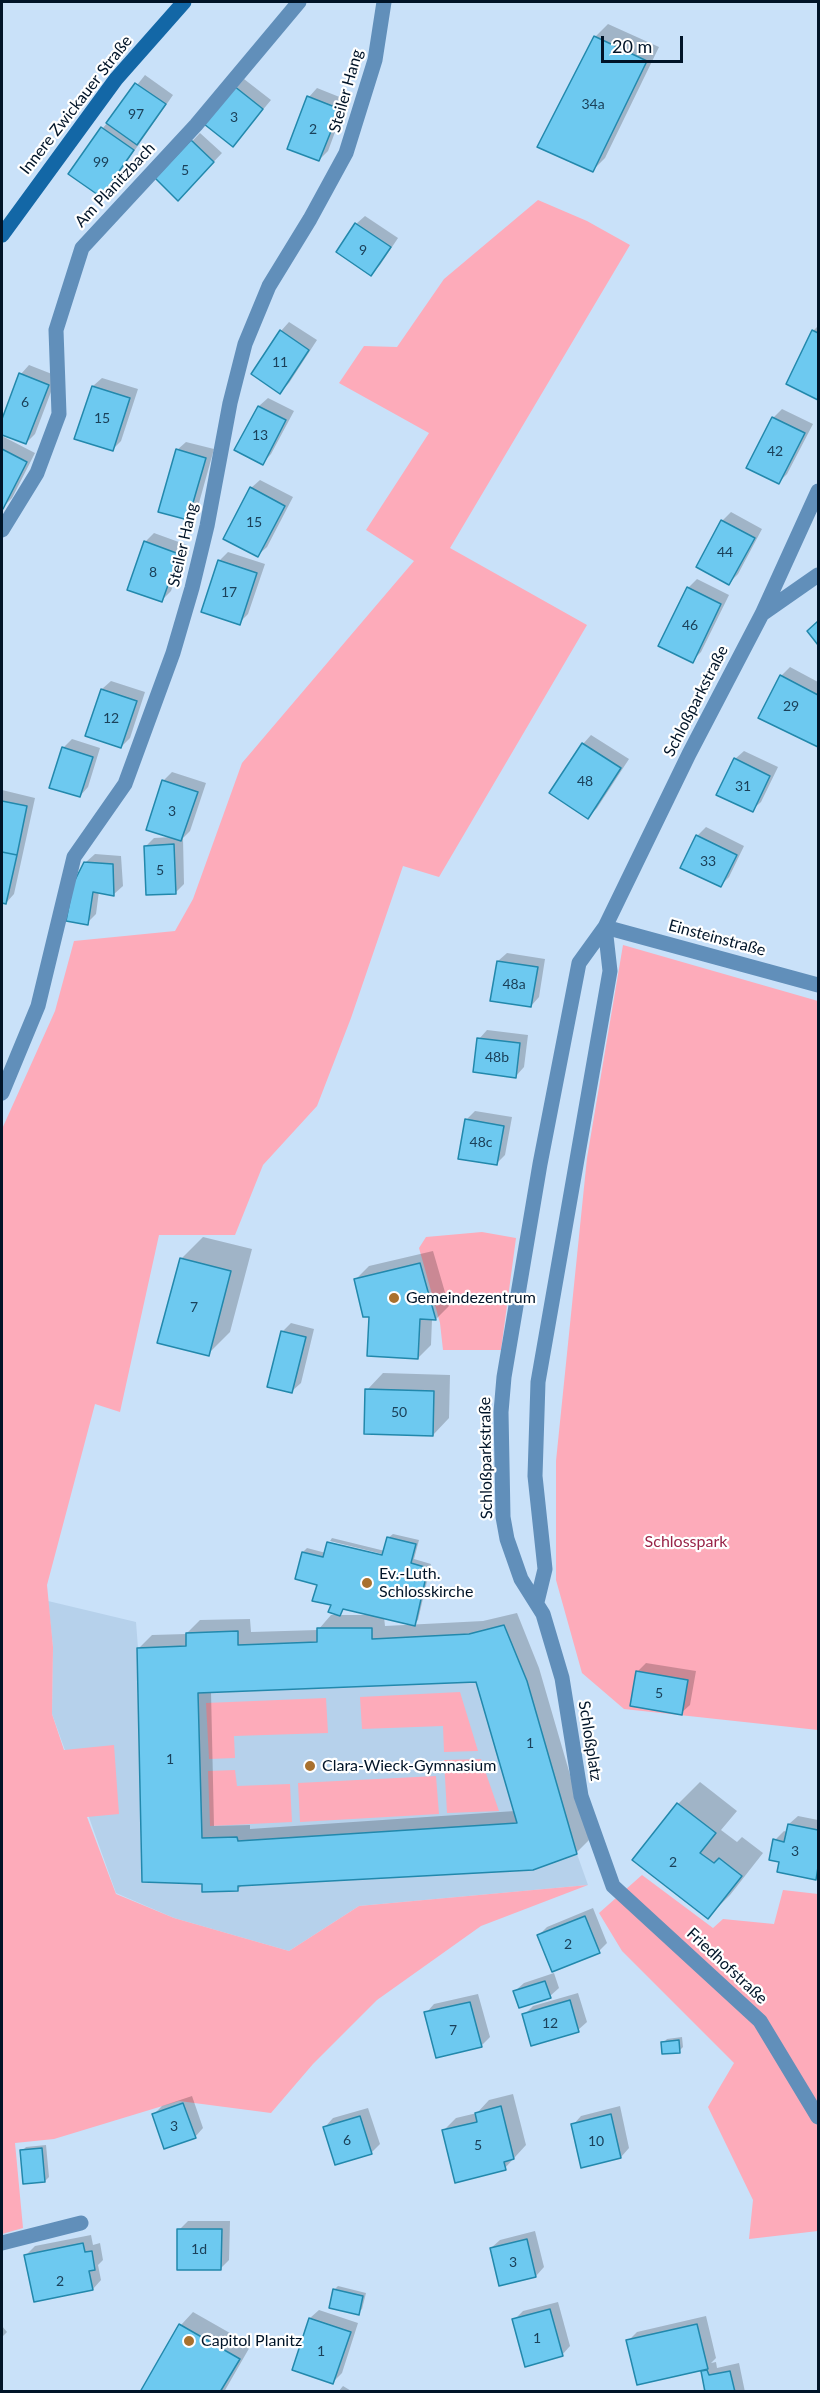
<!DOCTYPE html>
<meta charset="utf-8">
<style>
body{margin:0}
#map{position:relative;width:820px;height:2393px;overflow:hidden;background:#c9e1f9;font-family:Lato,sans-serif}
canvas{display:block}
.frame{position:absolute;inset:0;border:3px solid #001428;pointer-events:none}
.scale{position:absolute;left:601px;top:36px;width:82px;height:27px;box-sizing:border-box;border:3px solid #001428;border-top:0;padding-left:8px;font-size:18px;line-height:21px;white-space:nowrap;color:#001428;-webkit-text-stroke:4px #fff;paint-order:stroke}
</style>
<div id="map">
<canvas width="820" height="2393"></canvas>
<div class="frame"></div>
<div class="scale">20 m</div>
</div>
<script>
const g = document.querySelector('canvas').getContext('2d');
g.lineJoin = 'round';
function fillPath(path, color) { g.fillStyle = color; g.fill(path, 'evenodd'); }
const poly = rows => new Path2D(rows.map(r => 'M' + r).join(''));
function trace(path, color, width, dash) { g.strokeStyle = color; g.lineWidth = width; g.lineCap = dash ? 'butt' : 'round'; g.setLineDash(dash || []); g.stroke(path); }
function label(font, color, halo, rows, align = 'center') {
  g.font = font + ' Lato,sans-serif'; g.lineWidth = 4.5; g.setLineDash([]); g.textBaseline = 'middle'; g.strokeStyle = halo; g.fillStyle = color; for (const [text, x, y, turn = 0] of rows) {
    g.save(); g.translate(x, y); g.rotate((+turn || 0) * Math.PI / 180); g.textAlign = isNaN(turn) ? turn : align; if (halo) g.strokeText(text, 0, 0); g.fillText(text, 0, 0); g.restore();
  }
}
const built = poly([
 [48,1601,136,1622,138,1648,185,1646,186,1633,238,1631,239,1645,317,1642,317,1628,372,1628,373,1639,469,1634,504,1625,527,1681,577,1854,588,1885,359,1906,289,1951,174,1918,116,1893,52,1714,53,1647]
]);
const green = poly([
 [538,200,587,221,630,245,450,548,587,625,439,877,403,866,351,1018,317,1106,263,1165,235,1235,159,1235,120,1412,95,1404,47,1585,53,1647,52,1714,64,1750,114,1745,119,1814,87,1817,116,1894,174,1918,289,1951,359,1906,588,1885,481,1926,377,2000,313,2064,271,2113,179,2101,54,2139,15,2143,23,2228,2,2234,2,1129,55,1011,74,941,175,931,193,899,242,763,414,561,366,530,429,433,339,383,364,346,397,347,444,279],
 [623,945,818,1001,818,1730,624,1709,582,1673,556,1580,556,1461,587,1158],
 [482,1232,516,1238,501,1350,443,1350,440,1323,419,1248,426,1237],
 [460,1692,478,1751,444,1752,443,1726,362,1729,360,1697],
 [326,1698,328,1733,234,1736,235,1758,209,1759,206,1703],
 [481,1759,499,1811,447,1813,444,1760],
 [235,1770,237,1786,290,1784,292,1822,210,1826,208,1771],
 [436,1776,439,1814,300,1822,298,1783],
 [642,1875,713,1928,723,1919,774,1924,783,1890,818,1894,818,2231,749,2239,753,2200,708,2107,734,2063,622,1951,599,1913]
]);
const shadow = poly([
 [608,24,659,47,605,158,592,171,595,37],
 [145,75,173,95,110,186,101,195,70,173,103,128],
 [244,79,271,100,241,136,206,124],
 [317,88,347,100,328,151,319,160,309,97],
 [200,133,222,153,187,190,157,178],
 [365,216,398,238,380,265,371,274,356,224],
 [289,322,317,340,289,383,280,392,281,331],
 [818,326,818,399,788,384,813,331],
 [29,365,57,376,35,434,26,443,2,433,2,424,21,374],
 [102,378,138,389,121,441,112,450,93,386],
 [268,398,294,411,271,454,263,463,236,449,259,406],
 [782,409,813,424,787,474,779,482,773,418],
 [2,436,35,453,12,498,3,507],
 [186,442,214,449,197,510,188,519,177,450],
 [260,480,293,497,267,547,258,555,251,488],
 [731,512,762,529,738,574,729,583,722,521],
 [154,533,187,545,171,591,162,600,145,542],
 [228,552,265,564,248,614,239,623,219,561],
 [697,579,729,595,701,652,692,661,688,588],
 [790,667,818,682,818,746,760,717,781,676],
 [111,681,145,692,130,738,121,747,102,689],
 [591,735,629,759,597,808,588,817,583,744],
 [72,739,100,748,88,787,80,796,63,748],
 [744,751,778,767,761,802,752,810,735,759],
 [172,772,206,783,190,831,183,838,184,884,175,893,146,846,154,838,172,837,163,781],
 [2,790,35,798,14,894,6,903,2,902],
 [706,827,744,846,729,877,720,886,697,836],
 [95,854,121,856,123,886,114,894,99,891,96,914,87,923,86,862],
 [507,953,545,959,539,997,531,1006,498,961],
 [487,1030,528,1035,524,1067,516,1076,479,1039],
 [475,1111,512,1117,505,1155,496,1164,467,1119],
 [203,1237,252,1249,230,1332,208,1354,181,1259],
 [433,1251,449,1306,436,1319,432,1319,431,1345,418,1358,371,1315,356,1279,369,1266],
 [291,1323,314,1329,301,1383,292,1391,282,1332],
 [383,1373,450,1375,449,1418,433,1435,367,1390],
 [393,1534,419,1540,414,1559,431,1564,418,1620,414,1624,384,1617,385,1626,483,1621,517,1613,539,1668,589,1840,576,1853,243,1884,238,1889,203,1882,139,1648,152,1635,186,1634,200,1620,250,1619,251,1632,318,1630,331,1615,372,1615,345,1608,340,1614,318,1583,303,1552,307,1548,326,1553,329,1542,329,1544,389,1559,390,1556,330,1541,332,1538,385,1551,388,1538],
 [477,1681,515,1811,250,1829,250,1825,214,1826,211,1691],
 [646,1663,696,1671,690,1705,681,1713,637,1672],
 [700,1782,737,1811,721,1830,737,1842,742,1837,763,1853,730,1895,708,1917,634,1859,678,1804],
 [798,1816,818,1820,818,1875,815,1878,781,1861,775,1840,784,1831,787,1832,789,1824],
 [593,1908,607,1943,599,1951,539,1935,547,1927],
 [554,1973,559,1988,550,1996,515,1991,524,1983],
 [578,1993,587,2022,578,2030,524,2015,533,2006],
 [478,1994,490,2037,481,2046,426,2013,434,2004],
 [682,2037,683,2047,679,2051,663,2043,667,2039],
 [513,2094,526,2145,505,2168,443,2131,456,2118,477,2113,489,2100],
 [192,2096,203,2128,195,2137,153,2115,162,2106],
 [620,2106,629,2148,621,2157,573,2125,581,2116],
 [368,2108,380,2144,371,2153,325,2127,333,2118],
 [46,2145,49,2177,45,2181,22,2151,26,2147],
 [188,2221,230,2221,229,2260,220,2269,179,2230],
 [535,2231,544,2267,536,2276,491,2248,500,2240],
 [91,2235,93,2245,100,2243,103,2260,98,2265,101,2280,93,2289,26,2255,35,2246],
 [338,2286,366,2293,362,2309,358,2313,334,2290],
 [558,2302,570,2346,562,2355,514,2320,523,2311],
 [319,2310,358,2323,342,2373,333,2382,310,2318],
 [193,2312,251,2345,224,2392,142,2392,181,2325],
 [706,2316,716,2358,711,2363,716,2362,717,2368,739,2363,745,2392,707,2392,703,2372,707,2367,628,2341,637,2332],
 [2,2326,7,2332,2,2337],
 [343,2386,353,2392,338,2392]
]);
const building = poly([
 [594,36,647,61,593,172,537,147,594,36],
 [135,83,166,104,137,145,106,123,135,83],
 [234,86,263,109,233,147,204,124,234,86],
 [307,96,340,109,319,161,287,149,307,96],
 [101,127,134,150,101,197,68,174,101,127],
 [191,140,214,162,178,201,155,178,191,140],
 [355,223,391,247,371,276,336,252,355,223],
 [280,330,309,350,280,394,251,374,280,330],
 [812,330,818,333,818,400,786,384,812,330],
 [19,373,49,385,26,444,2,435,2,419,19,373],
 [92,386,130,398,113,451,74,439,92,386],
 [258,406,286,420,263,465,234,450,258,406],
 [772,417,805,433,779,484,746,468,772,417],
 [2,449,27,462,3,509,2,508,2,449],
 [176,449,206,458,188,520,158,512,176,449],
 [250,487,285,506,258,557,223,539,250,487],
 [721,520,755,538,729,585,696,567,721,520],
 [144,541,179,554,162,602,127,590,144,541],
 [218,560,257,573,240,625,201,612,218,560],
 [687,587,721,604,693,663,658,646,687,587],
 [818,621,818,645,807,631,818,621],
 [780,675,818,695,818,747,758,718,780,675],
 [101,689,137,701,121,748,85,736,101,689],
 [582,743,621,768,588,819,549,793,582,743],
 [62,747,93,757,80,797,49,788,62,747],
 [734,758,770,776,753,812,716,795,734,758],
 [162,780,198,792,181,841,146,830,162,780],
 [2,801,27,806,17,855,2,852,2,801],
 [696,835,737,855,721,887,680,868,696,835],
 [174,844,176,894,146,895,144,846,174,844],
 [2,852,17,855,6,904,2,903,2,852],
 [84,862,113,864,114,896,93,892,88,925,66,921,73,884,84,862],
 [497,961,538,967,531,1007,490,1001,497,961],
 [477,1038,520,1043,516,1078,473,1072,477,1038],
 [465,1119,504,1126,497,1165,458,1159,465,1119],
 [180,1258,231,1271,209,1356,157,1343,180,1258],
 [420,1263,436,1320,420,1319,418,1359,367,1356,369,1317,363,1317,354,1279,420,1263],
 [281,1331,306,1337,292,1393,267,1387,281,1331],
 [365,1389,434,1391,433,1436,364,1434,365,1389],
 [387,1537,416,1544,411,1563,428,1568,415,1626,343,1609,340,1616,328,1612,331,1605,312,1601,317,1585,295,1579,302,1552,323,1557,327,1542,382,1555,387,1537],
 [504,1625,527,1681,577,1854,533,1870,238,1886,238,1891,202,1892,202,1884,142,1882,137,1648,186,1646,186,1633,238,1631,238,1645,317,1642,317,1628,372,1628,372,1639,469,1634,504,1625],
 [476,1682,517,1823,238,1841,237,1837,202,1838,198,1693,476,1682],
 [636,1671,688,1680,682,1715,630,1706,636,1671],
 [677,1803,716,1833,700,1853,714,1863,719,1858,742,1876,708,1919,632,1860,677,1803],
 [788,1824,818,1830,818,1867,816,1880,777,1872,779,1862,769,1860,773,1839,784,1842,788,1824],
 [585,1916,600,1953,552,1972,537,1935,585,1916],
 [545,1981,551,1998,519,2008,513,1991,545,1981],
 [570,2000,579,2032,531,2046,522,2014,570,2000],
 [470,2002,482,2047,436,2058,424,2012,470,2002],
 [679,2040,680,2053,662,2054,661,2042,679,2040],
 [183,2103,196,2138,164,2149,152,2114,183,2103],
 [501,2106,514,2159,504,2162,506,2170,455,2183,442,2130,477,2122,475,2113,501,2106],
 [611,2114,621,2158,581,2168,571,2124,611,2114],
 [360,2116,372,2154,335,2165,323,2127,360,2116],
 [42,2148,45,2182,23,2184,20,2150,42,2148],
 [177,2229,222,2229,221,2270,177,2270,177,2229],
 [527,2239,536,2277,499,2286,490,2248,527,2239],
 [83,2243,85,2252,92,2251,95,2270,89,2271,93,2290,34,2302,24,2255,83,2243],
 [333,2289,363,2296,359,2315,329,2308,333,2289],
 [550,2309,563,2356,525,2367,512,2319,550,2309],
 [309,2318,351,2332,333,2384,292,2370,309,2318],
 [179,2324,240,2359,220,2392,140,2392,179,2324],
 [697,2324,708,2369,637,2385,626,2340,697,2324],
 [707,2370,709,2375,730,2371,735,2392,705,2392,701,2371,707,2370]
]);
const minor = poly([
 [818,491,762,614,689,754,605,927,579,963,540,1164,504,1377,501,1412,503,1517,507,1539,521,1579,543,1614,562,1678,581,1796,613,1886,760,2021,818,2117],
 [2,530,37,473,59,414,56,330,82,248,196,125,299,2],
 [762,614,818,575],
 [605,927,818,985],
 [2,1093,38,1006,74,857,125,784,173,653,192,588,207,526,230,403,245,344,269,286,310,219,346,153,375,60,384,2],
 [537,1602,545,1569,535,1476,538,1382,610,971,605,927],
 [2,2243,81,2223]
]);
const secondary = poly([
 [2,235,116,79,184,2]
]);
const markers = [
 [394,1298,6,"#a9712e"],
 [367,1583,6,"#a9712e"],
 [310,1766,6,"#a9712e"],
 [189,2341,6,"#a9712e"]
];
const numberNames = [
 ["34a",593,104],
 ["97",136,114],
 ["3",234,117],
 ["2",313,129],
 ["99",101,162],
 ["5",185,170],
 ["9",363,250],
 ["11",280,362],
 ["6",25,402],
 ["15",102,418],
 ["13",260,435],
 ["42",775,451],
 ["15",254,522],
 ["44",725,552],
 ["8",153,572],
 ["17",229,592],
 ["46",690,625],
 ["29",791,706],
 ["12",111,718],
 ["48",585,781],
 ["31",743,786],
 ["3",172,811],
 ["33",708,861],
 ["5",160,870],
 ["48a",514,984],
 ["48b",497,1057],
 ["48c",481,1142],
 ["7",194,1307],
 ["50",399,1412],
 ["5",659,1693],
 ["1",530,1743],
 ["1",170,1759],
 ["3",795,1851],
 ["2",673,1862],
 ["2",568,1944],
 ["12",550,2023],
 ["7",453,2030],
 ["3",174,2126],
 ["6",347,2140],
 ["10",596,2141],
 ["5",478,2145],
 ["1d",199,2249],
 ["3",513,2262],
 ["2",60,2281],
 ["1",537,2338],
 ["1",321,2351]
];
const streetNames = [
 ["Steiler Hang",346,91,-74],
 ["Innere Zwickauer Straße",76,105,-52],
 ["Am Planitzbach",115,185,-47],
 ["Steiler Hang",183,545,-77],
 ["Schloßparkstraße",696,701,-63],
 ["Einsteinstraße",717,938,15],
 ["Schloßparkstraße",486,1458,-91],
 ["Schloßplatz",590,1741,81],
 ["Friedhofstraße",727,1966,43]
];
const poiNames = [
 ["Gemeindezentrum",406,1298],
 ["Ev.-Luth.",379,1574],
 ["Schlosskirche",379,1592],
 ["Clara-Wieck-Gymnasium",322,1766],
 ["Capitol Planitz",201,2341]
];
const parkNames = [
 ["Schlosspark",686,1542]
];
fillPath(built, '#b6d1eb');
fillPath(green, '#fdabba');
fillPath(shadow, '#0003');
fillPath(building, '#6dc9f0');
trace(building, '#2288ac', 1.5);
trace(minor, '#618fba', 15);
trace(secondary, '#1367a6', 15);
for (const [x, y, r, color] of markers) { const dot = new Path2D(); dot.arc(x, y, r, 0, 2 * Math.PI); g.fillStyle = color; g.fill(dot); trace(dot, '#fff', 2); }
label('14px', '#1b415a', null, numberNames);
label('16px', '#001428', '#fff', streetNames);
label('16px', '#001428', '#fff', poiNames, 'left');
label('16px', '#992448', '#fff', parkNames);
</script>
